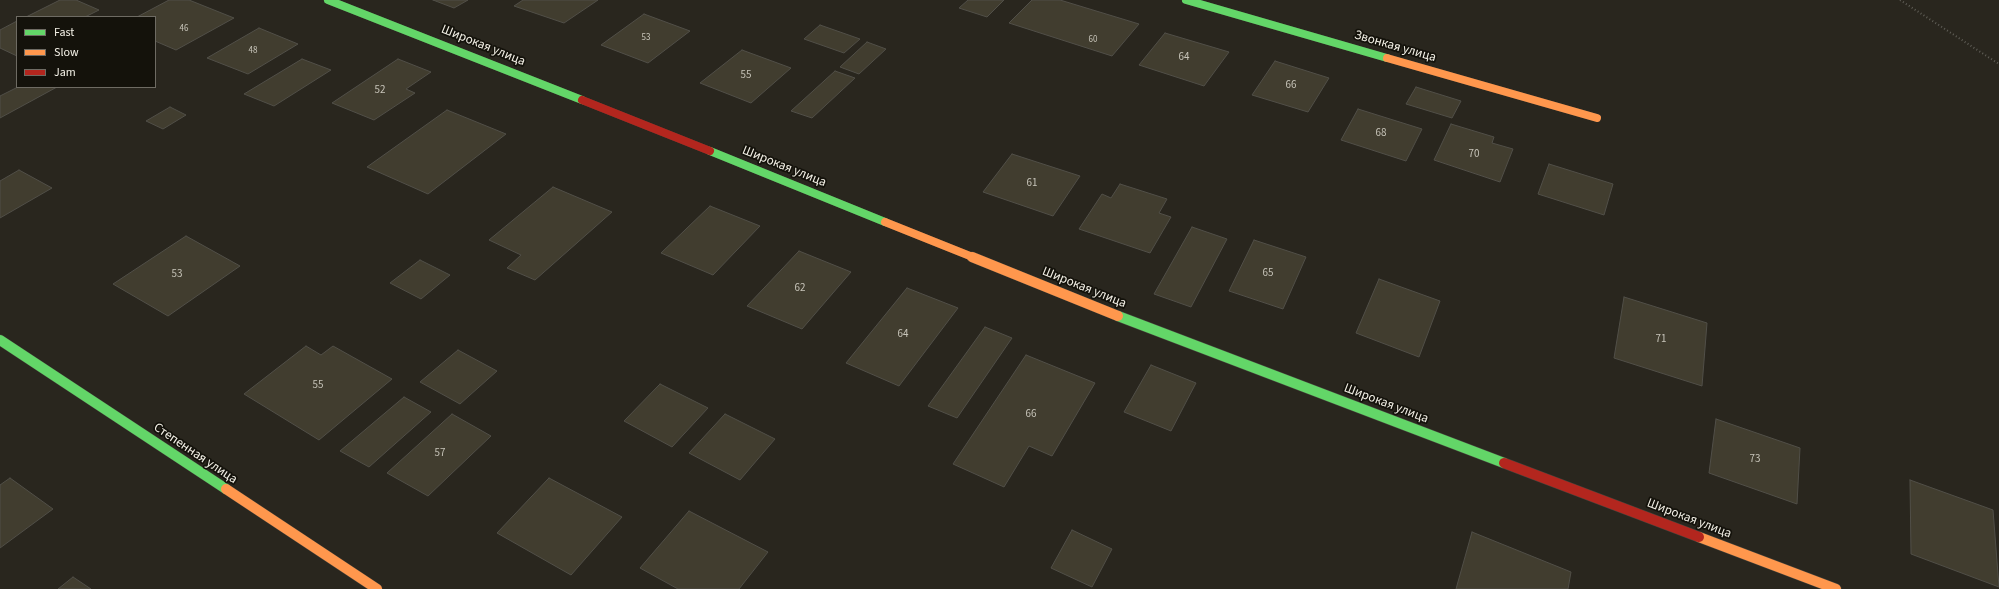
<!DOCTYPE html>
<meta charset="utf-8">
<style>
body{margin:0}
#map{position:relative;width:1999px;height:589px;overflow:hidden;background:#29261e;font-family:"Source Sans 3",sans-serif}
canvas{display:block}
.legend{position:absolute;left:16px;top:16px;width:140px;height:72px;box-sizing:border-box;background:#14120b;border:1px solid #6e6b63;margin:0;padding:5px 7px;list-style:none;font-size:12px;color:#f4f1e7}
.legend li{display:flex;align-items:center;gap:8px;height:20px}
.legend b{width:20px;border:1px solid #6e6b63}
</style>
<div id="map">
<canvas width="1999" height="589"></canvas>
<ul class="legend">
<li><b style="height:5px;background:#63d668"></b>Fast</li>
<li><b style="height:5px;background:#ff974d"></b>Slow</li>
<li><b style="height:5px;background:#b3261e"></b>Jam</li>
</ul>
</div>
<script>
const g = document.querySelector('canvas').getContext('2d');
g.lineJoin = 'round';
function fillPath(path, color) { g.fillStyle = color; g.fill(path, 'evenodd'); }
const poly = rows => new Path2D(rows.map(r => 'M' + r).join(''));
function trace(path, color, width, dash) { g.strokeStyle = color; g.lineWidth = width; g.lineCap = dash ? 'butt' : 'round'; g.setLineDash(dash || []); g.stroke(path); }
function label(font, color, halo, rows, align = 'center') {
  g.font = font + ' "Source Sans 3",sans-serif'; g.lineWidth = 3.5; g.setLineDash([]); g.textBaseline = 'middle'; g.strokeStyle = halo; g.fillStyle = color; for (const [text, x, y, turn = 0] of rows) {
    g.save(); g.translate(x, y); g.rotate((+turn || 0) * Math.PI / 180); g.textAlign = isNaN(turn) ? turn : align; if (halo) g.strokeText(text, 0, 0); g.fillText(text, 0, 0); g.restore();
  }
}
const building = poly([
 [60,0,76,0,99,10,85,17,26,17,60,0],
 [169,0,189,0,234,18,176,50,155,41,155,17,137,17,169,0],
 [433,0,468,0,454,8,433,0],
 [523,0,598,0,564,23,514,6,523,0],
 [968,0,1004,0,987,17,959,8,968,0],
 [1032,0,1060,0,1139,24,1112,56,1009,23,1032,0],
 [644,14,690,31,648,63,601,45,644,14],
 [17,21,17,56,0,48,0,30,17,21],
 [820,25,860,39,844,53,804,39,820,25],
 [259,28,298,44,248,74,207,58,259,28],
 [1165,33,1229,52,1204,86,1139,65,1165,33],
 [867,42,886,49,859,74,840,67,867,42],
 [742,50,791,68,751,103,700,83,742,50],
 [302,59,331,70,274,106,244,94,302,59],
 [398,59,431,72,406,89,415,93,374,120,332,103,398,59],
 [1275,61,1329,78,1308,112,1252,95,1275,61],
 [835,71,855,78,812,118,791,111,835,71],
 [18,87,57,87,0,118,0,96,18,87],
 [1416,87,1461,101,1452,118,1406,104,1416,87],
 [170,107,186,115,163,129,146,121,170,107],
 [1358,109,1422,129,1406,161,1341,140,1358,109],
 [447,110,506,134,428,194,367,167,447,110],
 [1451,124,1494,137,1492,143,1513,149,1500,182,1434,160,1451,124],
 [1012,154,1080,176,1053,216,983,192,1012,154],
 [1549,164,1613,184,1604,215,1538,194,1549,164],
 [19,170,52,188,0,218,0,181,19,170],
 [1120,184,1167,199,1159,213,1171,217,1150,253,1079,229,1102,194,1111,198,1120,184],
 [553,187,612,212,535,280,507,268,521,255,489,240,553,187],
 [710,206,760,226,713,275,661,253,710,206],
 [1192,227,1227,239,1191,307,1154,294,1192,227],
 [186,236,240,266,168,316,113,284,186,236],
 [1254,240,1306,257,1283,309,1229,291,1254,240],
 [799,251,851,272,802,329,747,306,799,251],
 [420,260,450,275,421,299,390,283,420,260],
 [1379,279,1440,301,1419,357,1356,333,1379,279],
 [907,288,958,308,899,386,846,363,907,288],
 [1624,297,1707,323,1702,386,1614,358,1624,297],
 [985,327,1012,338,957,418,928,406,985,327],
 [306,346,321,355,333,346,392,379,319,440,244,394,306,346],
 [458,350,497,371,460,404,420,382,458,350],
 [1026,355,1095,383,1052,456,1029,446,1004,487,953,464,1026,355],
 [1151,365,1196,383,1171,431,1124,412,1151,365],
 [660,384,708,408,672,447,624,421,660,384],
 [404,397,431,412,369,467,340,451,404,397],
 [452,414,491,436,428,496,387,473,452,414],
 [725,414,775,439,740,480,689,453,725,414],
 [1716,419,1800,448,1797,504,1709,473,1716,419],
 [10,478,53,509,0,548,0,485,10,478],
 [549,478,622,517,571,575,497,533,549,478],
 [1910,480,1993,510,1999,587,1911,554,1910,480],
 [689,511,768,552,739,589,678,589,640,568,689,511],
 [1072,530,1112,549,1092,587,1051,568,1072,530],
 [1472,532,1571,572,1568,589,1456,589,1472,532],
 [73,577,91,589,58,589,73,577]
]);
const path = poly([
 [1900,0,1999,64]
]);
const fastFar1 = poly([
 [328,0,582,100],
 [1186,0,1387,58],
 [710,151,885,222]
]);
const fast = poly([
 [1118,316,1504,463],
 [0,340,226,489]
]);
const slowFar1 = poly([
 [1387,58,1597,118],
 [885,222,975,258]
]);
const slow = poly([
 [972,257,1118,316],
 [226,489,377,589],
 [1699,537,1836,589]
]);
const jamFar1 = poly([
 [582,100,710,151]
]);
const jam = poly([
 [1504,463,1699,537]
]);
const farNumbernames = [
 ["46",184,29],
 ["53",646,38],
 ["60",1093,40],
 ["48",253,51]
];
const numberNames = [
 ["64",1184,58],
 ["55",746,76],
 ["66",1291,86],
 ["52",380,91],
 ["68",1381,134],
 ["70",1474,155],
 ["61",1032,184],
 ["65",1268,274],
 ["53",177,275],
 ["62",800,289],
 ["64",903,335],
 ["71",1661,340],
 ["55",318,386],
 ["66",1031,415],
 ["57",440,454],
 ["73",1755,460]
];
const streetNames = [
 ["Широкая улица",483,46,22],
 ["Звонкая улица",1395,47,16],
 ["Широкая улица",784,167,22],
 ["Широкая улица",1084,288,22],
 ["Широкая улица",1386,404,21],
 ["Степенная улица",195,454,34],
 ["Широкая улица",1689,519,21]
];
fillPath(building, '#413d2f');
trace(building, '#514f48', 1);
trace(fastFar1, '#46443d', 8);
trace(fast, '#46443d', 11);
trace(slowFar1, '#46443d', 8);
trace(slow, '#46443d', 11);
trace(jamFar1, '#46443d', 8);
trace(jam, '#46443d', 11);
trace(path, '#5f5d56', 2, [1, 2.5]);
trace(fastFar1, '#63d668', 8);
trace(fast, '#63d668', 10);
trace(slowFar1, '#ff974d', 8);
trace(slow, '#ff974d', 10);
trace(jamFar1, '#b3261e', 8);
trace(jam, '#b3261e', 10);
label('9px', '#c7c4b9', null, farNumbernames);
label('11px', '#c7c4b9', null, numberNames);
label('13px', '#f4f1e7', '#14120b', streetNames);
</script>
